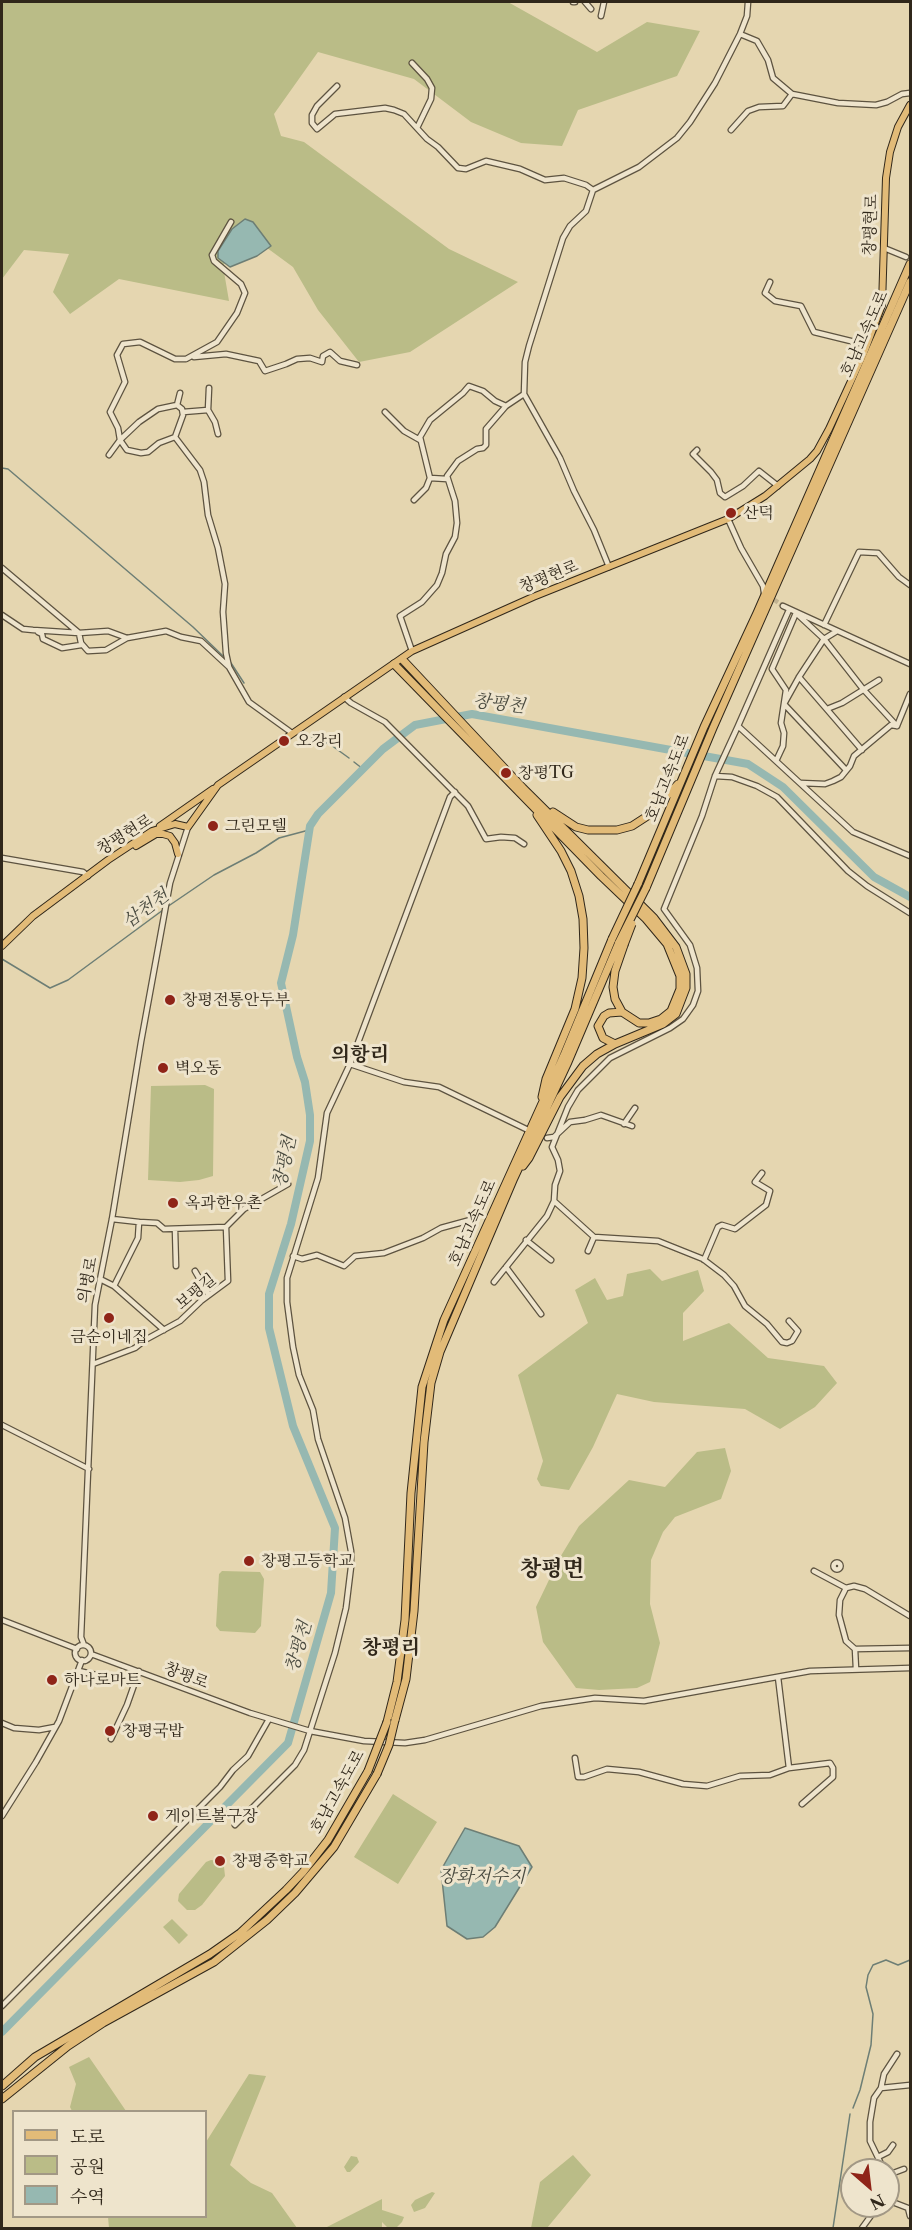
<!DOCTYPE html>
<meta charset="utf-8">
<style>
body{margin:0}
#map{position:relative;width:912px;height:2230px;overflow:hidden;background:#e5d6b0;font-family:"Libre Caslon Text","Noto Serif KR",serif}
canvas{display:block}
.frame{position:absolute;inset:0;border:3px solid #30271a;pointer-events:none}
.legend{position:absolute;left:12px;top:2110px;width:195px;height:108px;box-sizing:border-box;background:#eee4cc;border:2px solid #a29885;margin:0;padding:8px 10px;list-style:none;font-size:18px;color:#30271a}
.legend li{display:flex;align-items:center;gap:12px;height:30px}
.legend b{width:30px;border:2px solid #a29885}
.north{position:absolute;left:840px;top:2158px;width:60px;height:60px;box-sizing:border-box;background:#eee4cc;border:2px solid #a29885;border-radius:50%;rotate:152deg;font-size:16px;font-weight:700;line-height:24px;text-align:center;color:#30271a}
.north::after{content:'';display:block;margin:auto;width:21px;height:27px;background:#8f2418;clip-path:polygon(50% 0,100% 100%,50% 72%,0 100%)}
</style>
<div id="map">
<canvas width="912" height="2230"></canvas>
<div class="frame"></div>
<ul class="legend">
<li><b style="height:8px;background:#e2bb78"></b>도로</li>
<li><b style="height:16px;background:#babc87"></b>공원</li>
<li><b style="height:16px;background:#96b8b1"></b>수역</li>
</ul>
<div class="north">N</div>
</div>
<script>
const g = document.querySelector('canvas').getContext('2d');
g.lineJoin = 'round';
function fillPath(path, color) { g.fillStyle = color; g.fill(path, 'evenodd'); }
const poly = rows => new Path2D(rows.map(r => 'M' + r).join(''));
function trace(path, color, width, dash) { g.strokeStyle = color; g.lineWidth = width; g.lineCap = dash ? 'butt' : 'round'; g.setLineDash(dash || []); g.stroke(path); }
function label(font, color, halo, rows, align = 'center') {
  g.font = font + ' "Libre Caslon Text","Noto Serif KR",serif'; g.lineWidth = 6; g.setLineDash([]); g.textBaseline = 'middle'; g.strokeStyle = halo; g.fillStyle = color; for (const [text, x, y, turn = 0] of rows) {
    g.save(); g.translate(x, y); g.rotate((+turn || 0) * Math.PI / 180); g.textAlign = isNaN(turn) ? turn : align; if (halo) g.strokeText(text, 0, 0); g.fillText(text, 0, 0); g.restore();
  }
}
const green = poly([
 [2,2,508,2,597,52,647,22,700,31,677,76,578,110,562,146,521,143,471,122,414,79,318,52,274,114,281,136,304,142,449,249,518,282,410,352,359,362,318,310,293,267,244,231,223,266,229,301,119,279,70,314,53,292,69,254,24,250,2,279],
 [205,1085,214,1089,213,1176,199,1180,180,1182,148,1180,151,1086],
 [650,1269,662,1281,698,1270,704,1291,683,1313,683,1341,729,1323,768,1358,824,1366,837,1383,815,1407,780,1429,745,1409,654,1402,617,1394,593,1447,569,1490,541,1486,537,1479,543,1461,518,1375,588,1323,575,1290,595,1278,607,1300,623,1296,627,1274],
 [725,1448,731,1471,721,1499,675,1517,663,1532,651,1560,650,1604,660,1643,650,1682,637,1688,599,1690,576,1688,543,1642,536,1607,559,1559,579,1526,629,1480,665,1487,697,1452],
 [222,1571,260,1572,264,1579,261,1626,255,1633,220,1631,216,1626,219,1574],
 [393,1794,437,1822,398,1884,354,1857],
 [211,1860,218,1861,224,1867,225,1876,202,1905,195,1910,187,1910,178,1901,179,1894,206,1862],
 [172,1919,188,1935,179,1944,163,1927],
 [89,2057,109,2086,126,2111,72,2111,70,2107,76,2084,69,2067],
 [249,2074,266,2076,230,2165,251,2183,272,2193,297,2228,109,2228,108,2217,206,2216,206,2142],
 [573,2155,591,2175,547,2228,531,2228,540,2182],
 [351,2156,357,2157,359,2162,350,2172,347,2172,344,2167],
 [432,2192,435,2193,425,2208,414,2212,411,2205,415,2200],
 [382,2199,382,2210,404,2217,402,2222,396,2228,388,2228,382,2222,382,2228,325,2228]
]);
const water = poly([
 [245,219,253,222,271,246,257,256,230,267,218,258,218,251,232,229,245,219],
 [465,1828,519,1846,532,1867,495,1927,483,1937,467,1939,447,1926,441,1870,465,1828]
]);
const stream = poly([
 [2,468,8,469,193,627,223,656],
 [231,663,244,683],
 [300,732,331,745,349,758],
 [354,762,363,769],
 [167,907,214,875,256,853,279,838,309,830],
 [2,959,50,988,68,980,163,910],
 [853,2108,860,2090,871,2045,873,2014,866,1987,868,1975,873,1965,886,1960,898,1965,910,1960],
 [833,2228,850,2114]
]);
const river = poly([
 [2,2032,288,1743,331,1593,335,1528,293,1426,269,1328,269,1294,291,1224,310,1141,310,1115,305,1082,297,1057,281,983,293,935,310,826,318,814,383,749,415,725,472,714,748,764,783,787,874,877,910,897]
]);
const minorTunnel = poly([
 [769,596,783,606]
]);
const minor = poly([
 [573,2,575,2],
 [585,2,591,9],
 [601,16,604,2],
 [740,34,757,41,768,60,773,78,792,94],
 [412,63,427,79,432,88,431,99,417,128],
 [337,86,317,106,312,115,312,123,317,129,335,114,385,108,394,110,404,114,427,139,438,147,458,168,466,169,486,161,520,169,545,180,564,178,586,185,593,190],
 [731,130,748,111,759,107,783,106,792,94,838,103,876,105,887,102,902,94,910,93],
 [231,222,212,255,214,261,241,284,245,293,237,313,217,342,186,359,175,359,140,342,123,344,117,355,125,382,110,412,118,428,120,440,127,450,141,453,148,452,159,443,175,437,200,470,204,482,208,515,218,548,225,584,223,612,226,653,229,667,249,702,292,733],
 [884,248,906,257],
 [770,282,765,293,775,301,801,306,814,332,867,345],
 [194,357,226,354,259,361,265,371,286,364,297,359,310,358,322,362,323,356,330,352,340,361,357,365],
 [177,405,180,393],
 [208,410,209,388],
 [183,412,208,410,215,422,218,434],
 [385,412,404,431,420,440],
 [697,450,693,454,711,472,717,480,720,493,725,497,743,486,759,471,778,486],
 [109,455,120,440,139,422,158,409,177,405,182,409,183,415,175,437],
 [430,478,447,479],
 [414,500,426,488,430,478,420,437,430,420,463,393,469,386,483,391,495,401,506,406],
 [728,519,741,548,763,586,764,593],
 [609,567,594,530,574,491,560,458,524,394,525,362,529,346,563,238,570,226,586,211,593,190,639,167,677,138,690,122,715,83,740,34,747,16,748,2],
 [2,568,79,633,81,643,88,651,106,650,127,638],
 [783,606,910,664],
 [789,610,738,726,853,832,910,856],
 [2,615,23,629,33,630,79,633,108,631,127,638,166,631,181,637,201,641,229,667],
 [824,625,859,552,878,553,899,577,910,585],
 [837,631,824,639,799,677,784,704,846,770],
 [38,632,42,634,43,639,62,648,81,645],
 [412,651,400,616,422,602,437,585,442,573,446,554,455,537,457,523,455,501,447,476,458,461,477,449,483,448,486,445,486,429,506,406,524,394],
 [799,677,862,750],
 [344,697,351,703,385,722,468,806,486,839,501,837,515,838,524,844],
 [827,709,842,703,879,680],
 [897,726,910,694],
 [776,761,783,746,784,733,781,723,786,690,772,669,796,613,824,639,863,689,897,726],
 [715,776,732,777,757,786,777,797,848,871,867,886,910,913],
 [801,783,825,784,833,781,841,777,850,766,854,756,891,725,897,726],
 [2,858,83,872,88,876],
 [350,1064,404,1082,439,1087,526,1129],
 [624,1124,635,1108],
 [547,1138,554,1137,570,1122,585,1120,601,1115,632,1126],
 [554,1201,594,1237,588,1251],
 [112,1219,139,1222,138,1238,114,1286],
 [139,1222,157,1223,164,1229,226,1227,244,1209,288,1184],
 [175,1229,176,1266],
 [594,1237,658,1241,703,1259,724,1275,734,1286,745,1306,767,1324,782,1342,787,1343,792,1341,798,1331,789,1321],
 [526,1240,551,1260],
 [293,1256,302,1259,317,1255,344,1266,355,1256,384,1253,423,1238,441,1228,474,1219],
 [704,1260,718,1227,722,1225,735,1229,766,1205,770,1191,755,1182,762,1173],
 [506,1267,541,1314],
 [195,1271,209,1295],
 [100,1279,114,1286,164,1330],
 [494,1282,547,1216,554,1201,555,1185,560,1171,558,1160,552,1147,568,1107,578,1090,610,1058,670,1028,683,1019,693,1005,698,991,697,968,690,945,664,909,702,816,715,776,738,726],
 [93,1364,135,1348,145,1340,180,1321,201,1301,228,1281,226,1227],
 [2,1425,89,1469],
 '833.5 1566a3.5 3.5 0 1 1 7 0a3.5 3.5 0 1 1-7 0Z',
 [814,1571,846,1588],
 [2,1620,77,1649],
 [84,1645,81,1637,95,1305,112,1219,141,1042,170,883,188,827],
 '75 1653a8 8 0 1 1 16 0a8 8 0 1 1-16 0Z',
 [855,1649,846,1641,839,1615,840,1600,846,1588,854,1586,865,1589,910,1616],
 [91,1654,250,1713,310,1731,364,1741,405,1743,425,1740,541,1706,595,1698,644,1701,810,1671,910,1668],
 [856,1669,855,1649,910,1648],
 [79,1671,135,1684],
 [2,1723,14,1728,39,1730,55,1727],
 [111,1739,127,1705,139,1671],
 [575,1758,578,1777,584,1777,607,1769,639,1772,683,1784,707,1786,740,1776,770,1775,789,1768,778,1677],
 [789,1768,830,1763,833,1768,833,1777,802,1804],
 [2,1816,36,1762,59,1721,82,1660],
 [235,1825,295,1765,304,1750,335,1653,346,1608,351,1567,351,1551,345,1518,318,1439,313,1410,299,1375,293,1347,287,1302,287,1278,318,1178,327,1113,350,1064,450,797,455,792],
 [2,2006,220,1787,233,1770,248,1756,269,1719],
 [881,2088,884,2074,897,2054],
 [878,2157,888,2152,893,2145],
 [884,2170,870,2141,870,2122,874,2098,881,2088,910,2085],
 [888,2175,904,2169],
 [888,2195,895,2203,908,2208,910,2216],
 [862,2228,878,2206]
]);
const major = poly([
 [160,826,213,789],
 [136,846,156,834,163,834,170,836,175,843,178,854],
 [2,946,33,916,108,860,152,831,175,824,188,827,218,785,412,651,533,597,728,519,765,496,810,459,817,451,829,429,864,353,882,305,886,178,890,152,898,127,910,105]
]);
const highway = poly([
 [402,659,523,788,654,918,676,947,686,974,686,988,676,1014,663,1024,615,1044,597,1054,583,1066,560,1097,529,1158,523,1166],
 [394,664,601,876,646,919,667,944,680,976,680,989,671,1011,661,1019,649,1023,639,1023,622,1012,615,999,613,987,615,971,624,945],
 [553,812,576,827,588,830,617,830,632,826,649,815,678,784],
 [537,815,561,851,571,871,579,896,583,919,584,948,582,978,575,1009,546,1079,542,1097],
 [638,884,704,727,757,613,910,264],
 [646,888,713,728,910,282],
 [615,1044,603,1038,598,1026,604,1016,609,1013,622,1012],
 [395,1720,406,1679,414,1611,424,1442,431,1383,440,1352,514,1178,568,1062,619,942],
 [387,1722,397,1682,405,1620,411,1493,422,1387,444,1320,564,1055,612,939],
 [2,2086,35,2057,210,1954,240,1933,286,1890,303,1872,328,1840,368,1771],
 [2,2099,68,2046,103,2023,214,1962,267,1920,295,1893,334,1847,377,1774]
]);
const highwayBridge = poly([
 [612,939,638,884],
 [619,942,646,888],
 [624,945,632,924],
 [368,1771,387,1722],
 [377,1774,389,1745,395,1720]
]);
const markers = [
 [731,513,6,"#8f2418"],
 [284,741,6,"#8f2418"],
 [506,773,6,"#8f2418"],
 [213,826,6,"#8f2418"],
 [170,1000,6,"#8f2418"],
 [163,1068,6,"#8f2418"],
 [173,1203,6,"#8f2418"],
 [109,1318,6,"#8f2418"],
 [249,1561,6,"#8f2418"],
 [52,1680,6,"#8f2418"],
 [110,1731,6,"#8f2418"],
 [153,1816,6,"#8f2418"],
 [220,1861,6,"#8f2418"]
];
const streetNames = [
 ["창평현로",871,225,-88],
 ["호남고속도로",865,334,-66],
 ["창평현로",549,577,-22],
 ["호남고속도로",668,778,-68],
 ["창평현로",125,835,-32],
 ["호남고속도로",473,1223,-66],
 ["의병로",88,1280,-79],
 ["보평길",196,1292,-39],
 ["창평로",186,1676,21],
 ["호남고속도로",338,1792,-61]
];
const poiNames = [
 ["산덕",743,513],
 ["오강리",296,741],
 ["창평TG",518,773],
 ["그린모텔",225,826],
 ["창평전통안두부",182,1000],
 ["벽오동",175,1068],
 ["옥과한우촌",185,1203],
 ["금순이네집",109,1337,"center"],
 ["창평고등학교",261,1561],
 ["하나로마트",64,1680],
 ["창평국밥",122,1731],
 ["게이트볼구장",165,1816],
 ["창평중학교",232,1861]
];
const waterNames = [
 ["창평천",499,704,7],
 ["삼천천",146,909,-36],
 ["창평천",285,1162,-78],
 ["창평천",299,1647,-74],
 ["장화저수지",482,1877]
];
const quarterNames = [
 ["의항리",360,1055],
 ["창평리",391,1648]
];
const districtNames = [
 ["창평면",552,1570]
];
fillPath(green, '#babc87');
fillPath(water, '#96b8b1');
trace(water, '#6d7e75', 1.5);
trace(stream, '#6d7e75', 1.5);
trace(river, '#96b8b1', 8);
trace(minorTunnel, '#c1b392', 4.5, [4.5, 2]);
trace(minor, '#5d5340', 7);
trace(major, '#30271a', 8);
trace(highway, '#30271a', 9);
trace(minor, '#eee4cc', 4.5);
trace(major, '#e2bb78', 6);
trace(highway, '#e2bb78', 7);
trace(highwayBridge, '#30271a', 9, []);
trace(highwayBridge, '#e2bb78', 7);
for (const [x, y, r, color] of markers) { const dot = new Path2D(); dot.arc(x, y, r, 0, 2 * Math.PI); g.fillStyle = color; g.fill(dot); trace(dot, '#eee4cc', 2); }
label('16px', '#30271a', '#eee4cc', streetNames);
label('16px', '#30271a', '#eee4cc', poiNames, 'left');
label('italic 18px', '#4a4b40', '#eee4cc', waterNames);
label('bold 20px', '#30271a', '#eee4cc', quarterNames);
label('bold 22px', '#30271a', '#eee4cc', districtNames);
</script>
